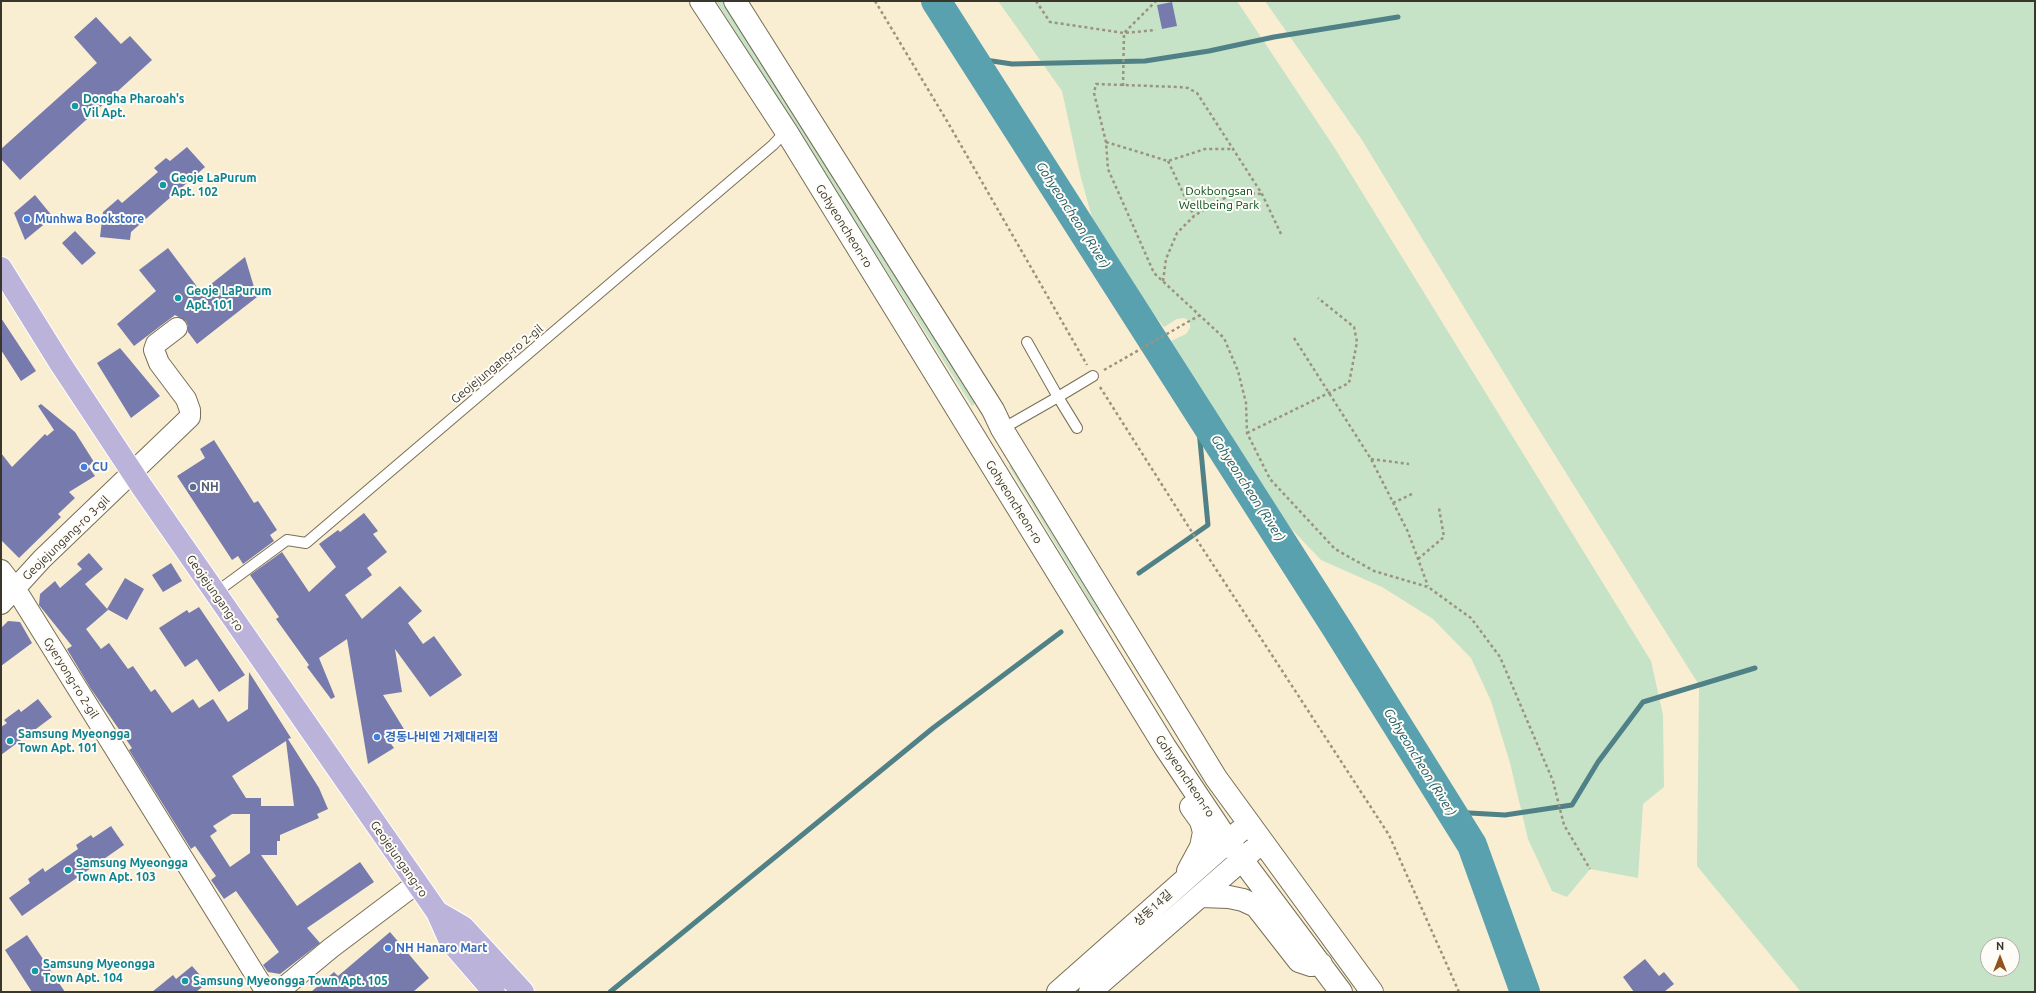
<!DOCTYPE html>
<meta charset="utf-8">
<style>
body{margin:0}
#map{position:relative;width:2036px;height:993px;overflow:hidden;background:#f9eed2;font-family:Ubuntu,sans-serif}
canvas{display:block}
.frame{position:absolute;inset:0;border:2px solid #3a362b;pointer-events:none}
.north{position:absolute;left:1980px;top:937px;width:40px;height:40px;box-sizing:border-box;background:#fefcf6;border:1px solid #b0ada5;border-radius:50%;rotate:0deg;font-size:11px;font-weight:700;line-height:16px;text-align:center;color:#3a362b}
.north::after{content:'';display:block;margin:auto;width:14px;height:18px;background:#93521e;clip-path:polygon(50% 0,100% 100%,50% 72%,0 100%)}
</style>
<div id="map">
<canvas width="2036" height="993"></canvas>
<div class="frame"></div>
<div class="north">N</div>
</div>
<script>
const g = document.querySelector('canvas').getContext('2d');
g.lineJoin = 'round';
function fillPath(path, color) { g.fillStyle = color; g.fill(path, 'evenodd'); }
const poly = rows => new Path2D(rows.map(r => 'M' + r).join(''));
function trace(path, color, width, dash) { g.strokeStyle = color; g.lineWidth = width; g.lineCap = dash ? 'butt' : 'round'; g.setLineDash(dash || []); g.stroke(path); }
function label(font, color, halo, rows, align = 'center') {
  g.font = font + ' Ubuntu,"Noto Sans KR",sans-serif'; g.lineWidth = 4; g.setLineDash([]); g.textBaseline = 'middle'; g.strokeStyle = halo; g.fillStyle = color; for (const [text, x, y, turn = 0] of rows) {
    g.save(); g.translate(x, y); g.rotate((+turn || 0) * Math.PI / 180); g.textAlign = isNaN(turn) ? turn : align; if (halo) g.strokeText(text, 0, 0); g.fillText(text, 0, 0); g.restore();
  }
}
const green = poly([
 [716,1,725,1,978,402,972,406],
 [998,1,1237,1,1336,150,1651,661,1663,715,1664,787,1643,804,1638,878,1590,869,1567,897,1552,891,1528,839,1510,763,1491,701,1471,658,1433,619,1382,587,1321,560,1280,517,1249,470,1226,426,1207,411,1171,341,1186,334,1190,328,1190,321,1184,318,1177,319,1164,327,1121,275,1095,228,1081,178,1062,91],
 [1265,1,2035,1,2035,992,1801,992,1697,866,1699,685,1526,409,1362,140],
 [1988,945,2012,945,2012,969,1988,969],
 [1015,462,1104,612,1098,615,1009,466]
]);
const stream = poly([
 [972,58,1012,64,1145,61,1209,51,1274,37,1398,17],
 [1139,573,1208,525,1197,409],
 [1452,812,1505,815,1572,805,1598,762,1643,702,1755,668],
 [610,992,933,728,1061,632]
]);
const river = poly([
 [936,1,1336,627,1472,845,1525,992]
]);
const building = poly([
 [1172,2,1177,26,1162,29,1157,5],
 [96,17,121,44,130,36,152,60,20,180,1,159,1,149,97,63,74,37],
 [187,147,205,167,131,232,130,240,100,237,103,212,118,199,122,203,158,172,154,168,166,158,170,161],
 [35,195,53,217,25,240,14,213],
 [75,231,96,253,82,265,62,243],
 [168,248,201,292,245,257,257,297,197,344,188,332,188,326,186,321,175,315,134,346,117,324,156,291,139,270],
 [1,318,36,371,21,381,1,350],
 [120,348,160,396,131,418,97,363],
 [41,404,75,432,94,462,88,466,95,476,69,492,75,498,58,514,61,517,19,558,1,540,1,453,12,467,45,434,47,436,54,430,38,406],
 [214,440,254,503,258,501,277,530,270,535,274,541,243,564,238,556,232,560,177,476,205,458,200,449],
 [364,513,378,531,373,534,387,552,367,568,372,575,345,595,362,619,400,586,422,611,408,623,423,644,434,636,462,675,430,697,395,649,402,692,383,695,407,734,391,744,394,748,368,764,347,639,319,658,335,697,331,699,307,667,309,665,276,619,279,617,250,575,282,552,309,592,336,567,319,544,338,530,340,532],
 [89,553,103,569,85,584,108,610,86,629,101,649,109,643,128,669,133,666,151,692,155,689,172,713,193,699,199,708,213,699,228,722,248,709,249,672,291,738,288,739,319,788,328,809,317,814,319,818,280,835,280,841,277,841,277,855,261,855,297,906,360,862,374,882,307,928,320,943,280,974,268,972,263,965,279,952,236,891,224,899,211,880,216,876,195,846,191,849,129,750,132,748,91,689,67,649,72,646,39,605,40,594,55,581,60,588,82,569,77,564],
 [286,741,294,806,261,806,261,798,246,798,232,776],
 [232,814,250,814,250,853,230,867,210,836,217,831,213,826],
 [171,563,182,581,163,592,152,575],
 [125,578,144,589,127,620,107,609],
 [199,607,245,675,219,692,197,659,185,667,159,628,187,610,189,613],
 [8,621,20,622,32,643,1,666,1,628],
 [38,699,52,717,1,755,1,727,7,723,4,720,19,709,21,712],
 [111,826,124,845,22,916,9,898,30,883,28,879,43,868,45,872,78,849,76,845,91,835,93,838],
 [390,932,429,978,413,992,311,992,334,972,338,976],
 [27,935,65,992,32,992,5,950],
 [1645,959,1659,976,1664,972,1674,984,1664,992,1634,992,1623,977],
 [192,966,207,983,196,992,152,992,173,975,176,979]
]);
const path = poly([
 [875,1,947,121,1087,365],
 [1036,1,1050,22,1124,33,1156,30],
 [1123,86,1124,33,1156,1],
 [1106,142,1168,161,1205,149,1234,149],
 [1168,161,1194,216],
 [1281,234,1262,194,1197,93,1188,88,1179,87,1096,84,1094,93,1106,142,1108,169,1154,273,1224,338,1238,371,1246,403,1247,433,1270,479,1335,549,1374,571,1428,587,1471,618,1500,657,1553,781,1564,825,1590,869],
 [1163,281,1166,259,1177,233,1194,216,1219,200,1243,193,1262,194],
 [1294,338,1371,459,1408,532,1428,586],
 [1104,370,1200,315],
 [1100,387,1197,540,1389,835,1459,992],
 [1247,433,1349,383,1357,342,1354,327,1318,298],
 [1371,459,1409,464],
 [1393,503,1414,493],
 [1418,559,1444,537,1439,508]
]);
const service = poly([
 [1077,428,1058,397,1093,376],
 [1002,429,1058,397,1027,342],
 [215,593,287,540,306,543,773,145,786,131]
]);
const minor = poly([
 [1,570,15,588,266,992],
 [1,604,42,559,190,417,190,410,186,399,159,363,154,350,156,344,177,328],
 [278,992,331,948,416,884]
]);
const tertiary = poly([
 [701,1,786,131,1165,747,1228,841,1341,992],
 [735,1,993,410,1002,429,1216,778,1372,992],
 [1188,871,1201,847,1204,832,1201,821,1191,807],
 [1201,896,1229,897,1243,900,1256,906,1299,961,1311,965,1321,964],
 [1058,992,1240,831],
 [1090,992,1253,850]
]);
const primary = poly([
 [1,268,60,363,142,487,437,912,450,941,494,992],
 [437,912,463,927,523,992]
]);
const markers = [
 [75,106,4,"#0f9aa8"],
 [163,185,4,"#0f9aa8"],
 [27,219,4,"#3f7fe0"],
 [178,298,4,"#0f9aa8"],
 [84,467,4,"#3f7fe0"],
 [193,487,4,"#5c6f8a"],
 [377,737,4,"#3f7fe0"],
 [10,741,4,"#0f9aa8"],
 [68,870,4,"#0f9aa8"],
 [388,948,4,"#3f7fe0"],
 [35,971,4,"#0f9aa8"],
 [185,981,4,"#0f9aa8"]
];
const cultureNames = [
 ["Dongha Pharoah's",83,99],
 ["Vil Apt.",83,113],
 ["Geoje LaPurum",171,178],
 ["Apt. 102",171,192],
 ["Geoje LaPurum",186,291],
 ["Apt. 101",186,305],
 ["Samsung Myeongga",18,734],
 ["Town Apt. 101",18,748],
 ["Samsung Myeongga",76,863],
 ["Town Apt. 103",76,877],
 ["Samsung Myeongga",43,964],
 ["Town Apt. 104",43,978],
 ["Samsung Myeongga Town Apt. 105",193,981]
];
const parkNames = [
 ["Dokbongsan",1219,191],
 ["Wellbeing Park",1219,205]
];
const shopNames = [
 ["Munhwa Bookstore",35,219],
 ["CU",92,467],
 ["경동나비엔 거제대리점",385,737],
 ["NH Hanaro Mart",396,948]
];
const streetNames = [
 ["Gohyeoncheon-ro",844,226,58],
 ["Geojejungang-ro 2-gil",497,364,-40],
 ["Gohyeoncheon-ro",1014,502,58],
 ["Geojejungang-ro 3-gil",66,538,-44],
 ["Geojejungang-ro",215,593,55],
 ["Gyeryong-ro 2-gil",71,678,58],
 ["Gohyeoncheon-ro",1185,776,56],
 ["Geojejungang-ro",399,859,55],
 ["상동14길",1153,908,-42]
];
const serviceNames = [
 ["NH",201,487]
];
const waterNames = [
 ["Gohyeoncheon (River)",1073,215,57],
 ["Gohyeoncheon (River)",1248,488,57],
 ["Gohyeoncheon (River)",1420,762,58]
];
fillPath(green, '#c6e3c8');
trace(stream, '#508187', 5);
trace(river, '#59a1af', 30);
fillPath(building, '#777aac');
trace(service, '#796f56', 12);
trace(minor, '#796f56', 22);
trace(tertiary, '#796f56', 24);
trace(primary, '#fff', 24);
trace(path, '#9b9380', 2.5, [3, 3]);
trace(service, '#fff', 10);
trace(minor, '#fff', 20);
trace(tertiary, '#fff', 22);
trace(primary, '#bbb3da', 22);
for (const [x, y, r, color] of markers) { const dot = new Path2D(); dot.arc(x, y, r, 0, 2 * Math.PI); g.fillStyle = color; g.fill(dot); trace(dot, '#fefcf6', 1.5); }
label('bold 12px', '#0d838f', '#fefcf6', cultureNames, 'left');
label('12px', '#034d1a', '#fefcf6', parkNames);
label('bold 12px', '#366cbe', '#fefcf6', shopNames, 'left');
label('12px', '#3a362b', '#fefcf6', streetNames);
label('bold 12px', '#4e5e75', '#fefcf6', serviceNames, 'left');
label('italic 13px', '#195761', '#fefcf6', waterNames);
</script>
